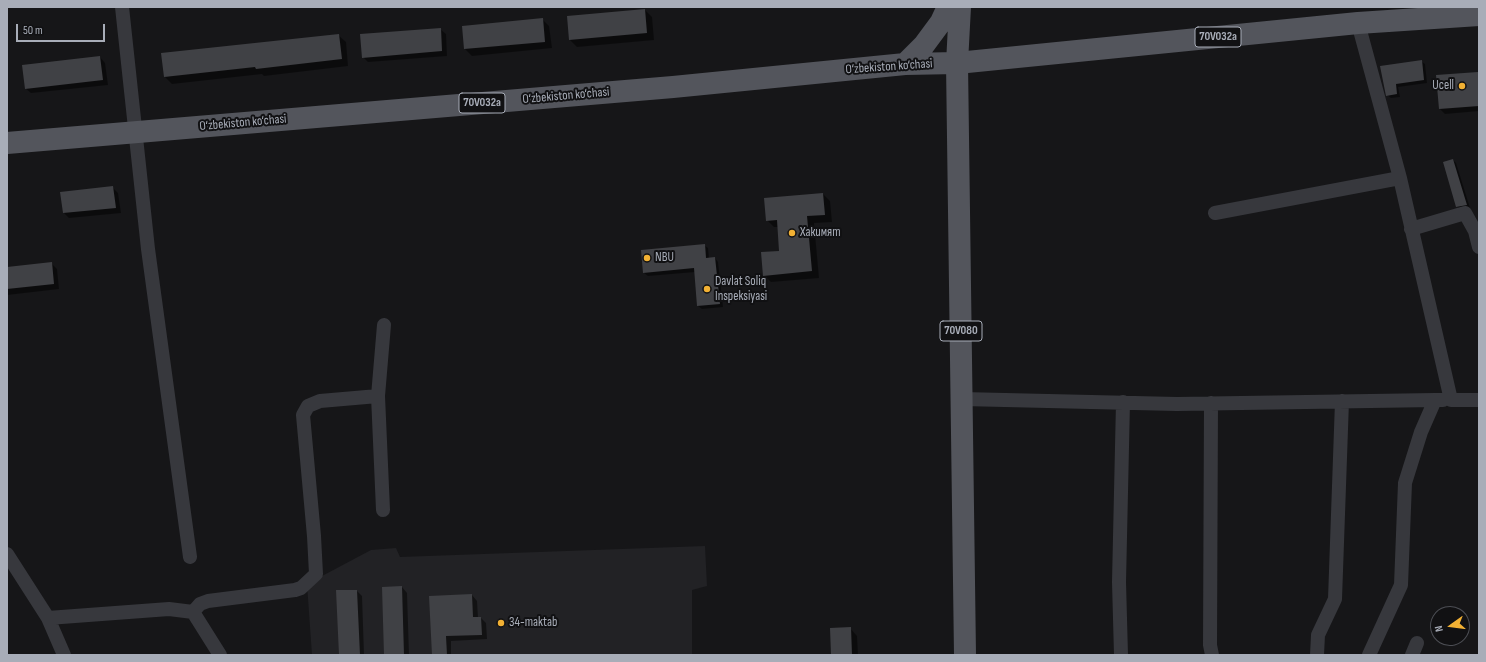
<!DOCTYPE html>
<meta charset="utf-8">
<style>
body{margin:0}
#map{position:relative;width:1486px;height:662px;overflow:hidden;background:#161618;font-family:"Sofia Sans Condensed",sans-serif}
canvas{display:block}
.frame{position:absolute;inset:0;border:8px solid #a8adb8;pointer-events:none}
.north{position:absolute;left:1430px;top:606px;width:40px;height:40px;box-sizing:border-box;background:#111113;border:1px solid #4d4f55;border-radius:50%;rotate:256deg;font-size:11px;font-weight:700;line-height:16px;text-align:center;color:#a8adb8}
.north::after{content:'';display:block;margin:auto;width:14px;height:18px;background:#f2b134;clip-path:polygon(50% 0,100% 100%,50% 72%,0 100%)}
.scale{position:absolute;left:16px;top:24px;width:89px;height:18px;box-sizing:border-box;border:2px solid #a8adb8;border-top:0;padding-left:5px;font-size:12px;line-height:14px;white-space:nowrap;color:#a8adb8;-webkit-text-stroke:3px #111113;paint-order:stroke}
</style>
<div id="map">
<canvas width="1486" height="662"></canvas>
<div class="frame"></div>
<div class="north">N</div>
<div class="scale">50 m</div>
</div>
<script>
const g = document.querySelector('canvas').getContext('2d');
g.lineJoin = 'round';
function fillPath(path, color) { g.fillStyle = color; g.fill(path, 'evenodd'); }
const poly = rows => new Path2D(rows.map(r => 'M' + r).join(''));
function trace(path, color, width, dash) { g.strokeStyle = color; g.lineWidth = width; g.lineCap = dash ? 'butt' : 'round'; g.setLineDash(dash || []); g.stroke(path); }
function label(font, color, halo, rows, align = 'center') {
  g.font = font + ' "Sofia Sans Condensed",sans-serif'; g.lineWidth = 4; g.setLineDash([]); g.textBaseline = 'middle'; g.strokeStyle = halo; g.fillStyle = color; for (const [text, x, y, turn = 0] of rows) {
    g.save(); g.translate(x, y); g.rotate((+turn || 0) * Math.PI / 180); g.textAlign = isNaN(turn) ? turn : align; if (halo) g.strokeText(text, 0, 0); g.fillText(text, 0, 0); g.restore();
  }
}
const built = poly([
 [705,546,707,586,692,590,692,655,312,655,307,584,371,550,396,548,400,557]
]);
const shadow = poly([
 [645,10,652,17,654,40,577,47,570,40],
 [542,19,549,26,552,48,472,56,465,49],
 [440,29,446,34,447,56,368,62,363,57],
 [338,35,346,42,348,66,264,76,262,74,172,84,165,77],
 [100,57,105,63,108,85,31,93,25,88],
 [1421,61,1425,64,1427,83,1398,87,1400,97,1391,98,1387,95,1381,67],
 [1479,73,1479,111,1445,114,1440,109,1437,76],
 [1453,160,1456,163,1470,208,1461,210,1457,206],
 [113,188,118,193,121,213,69,218,64,213,61,193],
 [823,194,830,201,832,222,814,223,819,278,771,282,764,275,780,252,778,227,774,227,767,220],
 [704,245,708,248,709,259,715,258,718,262,723,307,702,309,698,306,695,272,648,276,644,273,642,251],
 [51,263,57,269,59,289,7,295,7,268],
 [402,587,407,593,409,655,385,655],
 [357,591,362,596,364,655,340,655],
 [472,595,477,601,478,618,481,618,486,623,487,639,451,641,451,655,433,655],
 [850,628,857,636,858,655,832,655]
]);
const building = poly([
 [645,9,647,33,569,40,567,16],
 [543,18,545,42,464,49,462,26],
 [441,28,442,51,362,58,360,34],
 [339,34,342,59,256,69,255,67,164,77,161,53],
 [100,56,103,80,25,89,22,65],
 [1422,60,1424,80,1396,84,1397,94,1386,96,1380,66],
 [1478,72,1479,106,1439,109,1436,75],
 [1453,159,1467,205,1456,207,1443,162],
 [113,186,116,208,63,213,60,192],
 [823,193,825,215,807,216,812,271,763,276,761,252,779,251,777,220,766,221,764,198],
 [705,244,706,258,715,257,720,304,697,306,694,268,643,273,641,250],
 [52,262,54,284,7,289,7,267],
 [402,586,404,655,384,655,382,587],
 [336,590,357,590,360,655,339,655],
 [472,594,473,617,481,617,482,635,446,636,447,655,432,655,429,596],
 [851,627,852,655,831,655,830,628]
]);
const minor = poly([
 [122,7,148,249,190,557],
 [1358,23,1400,178,1451,400,1479,400],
 [1215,213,1400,178],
 [1411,229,1465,213,1475,231,1479,247],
 [962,399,1177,404,1435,400],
 [1211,403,1210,645,1212,655],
 [383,510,378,396,384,325],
 [7,554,48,618,64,655],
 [193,612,200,604,208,601,295,590,301,588,316,574,314,536,303,415,308,406,320,401,378,396],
 [48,618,169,609,193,612,220,655],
 [1121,655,1119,582,1123,402],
 [1317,655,1318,635,1335,599,1342,401],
 [1369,655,1401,585,1405,483,1421,432,1435,400,1443,400],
 [1412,655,1417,643]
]);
const primary = poly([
 [960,7,957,63,965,655],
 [905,64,924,45,941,22,948,7],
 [7,143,673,87,905,64,957,63,1358,23,1479,15]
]);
const markers = [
 [1462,86,4,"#f2b134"],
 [792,233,4,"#f2b134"],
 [647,258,4,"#f2b134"],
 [707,289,4,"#f2b134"],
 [501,623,4,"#f2b134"]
];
const shields = [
 [1218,37,46],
 [482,103,46],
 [961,331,42]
];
const shieldNames = [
 ["70V032a",1218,37],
 ["70V032a",482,103],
 ["70V080",961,331]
];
const streetNames = [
 ["O‘zbekiston ko‘chasi",889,67,-4],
 ["O‘zbekiston ko‘chasi",566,96,-5],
 ["O‘zbekiston ko‘chasi",243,123,-5]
];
const poiNames = [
 ["Ucell",1454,86,"right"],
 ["Хакимят",800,233],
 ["NBU",655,258],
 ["Davlat Soliq",715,282],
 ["Inspeksiyasi",715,297],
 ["34-maktab",509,623]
];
fillPath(built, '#222225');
fillPath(shadow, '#0007');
fillPath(building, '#404145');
trace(minor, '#37383d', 14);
trace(primary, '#53555c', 22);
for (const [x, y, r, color] of markers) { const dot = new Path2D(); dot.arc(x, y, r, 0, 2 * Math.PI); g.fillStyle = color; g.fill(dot); trace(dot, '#111113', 1.5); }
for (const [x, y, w] of shields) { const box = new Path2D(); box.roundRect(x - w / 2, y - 10, w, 20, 3); g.fillStyle = '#111113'; g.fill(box); trace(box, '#a8adb8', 1); }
label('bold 12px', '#a8adb8', null, shieldNames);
label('13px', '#a8adb8', '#111113', streetNames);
label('13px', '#a8adb8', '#111113', poiNames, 'left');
</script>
